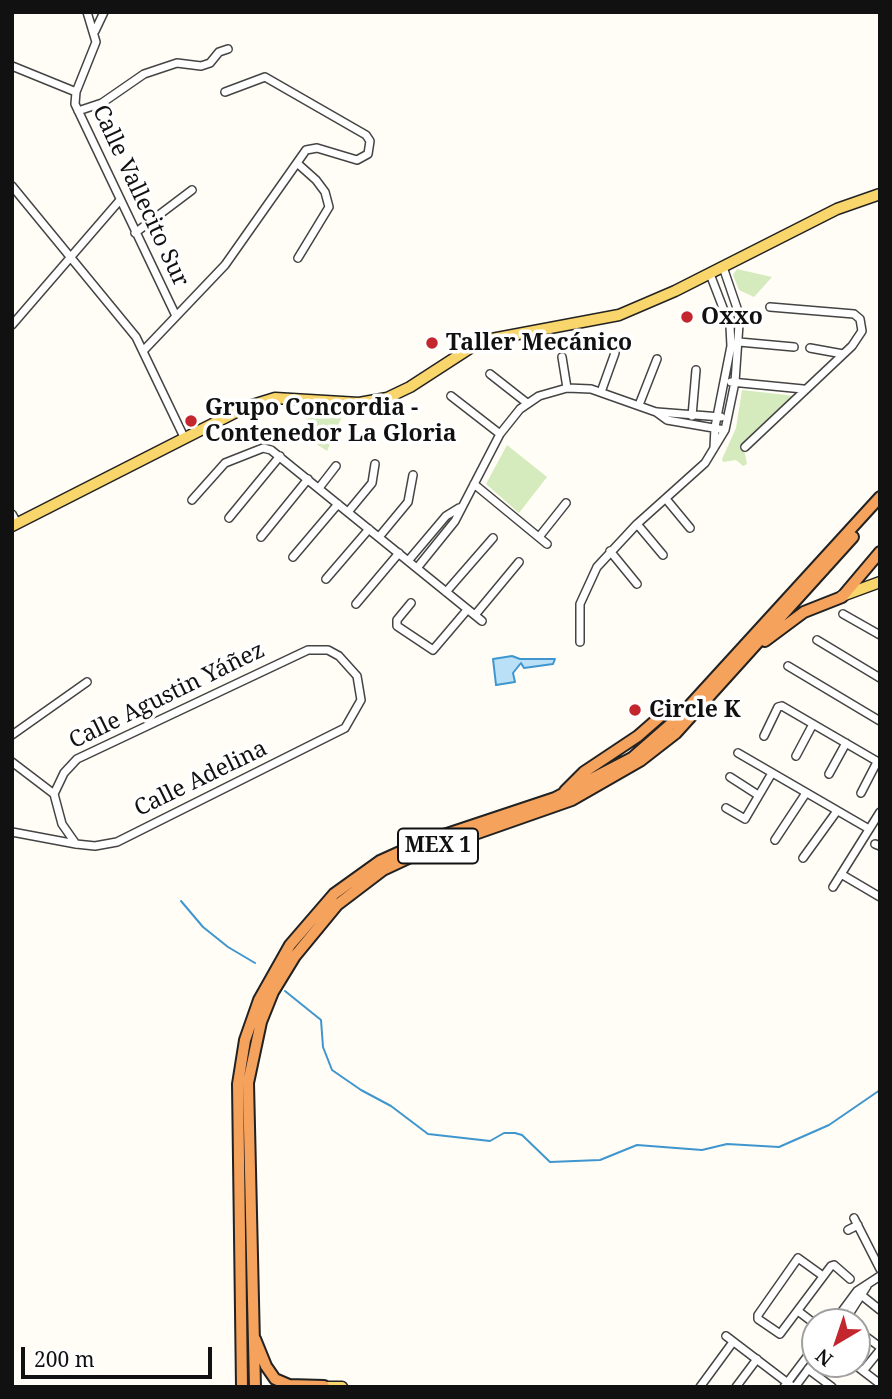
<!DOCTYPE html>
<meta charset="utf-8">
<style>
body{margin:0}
#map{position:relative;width:892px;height:1399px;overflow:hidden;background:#fffdf5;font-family:"Noto Serif",serif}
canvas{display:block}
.frame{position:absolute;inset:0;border:14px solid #111;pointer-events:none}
.north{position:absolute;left:801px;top:1308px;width:70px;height:70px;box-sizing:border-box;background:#fff;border:2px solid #a0a0a0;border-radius:50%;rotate:219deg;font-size:19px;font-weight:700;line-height:28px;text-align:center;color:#111}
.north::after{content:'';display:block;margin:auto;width:24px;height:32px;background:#c4262e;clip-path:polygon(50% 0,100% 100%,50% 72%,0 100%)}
.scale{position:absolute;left:21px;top:1347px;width:191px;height:32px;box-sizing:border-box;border:4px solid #111;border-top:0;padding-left:9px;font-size:21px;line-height:24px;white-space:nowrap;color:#111;-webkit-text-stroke:5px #fff;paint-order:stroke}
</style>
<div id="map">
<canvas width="892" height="1399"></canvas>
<div class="frame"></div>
<div class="north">N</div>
<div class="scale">200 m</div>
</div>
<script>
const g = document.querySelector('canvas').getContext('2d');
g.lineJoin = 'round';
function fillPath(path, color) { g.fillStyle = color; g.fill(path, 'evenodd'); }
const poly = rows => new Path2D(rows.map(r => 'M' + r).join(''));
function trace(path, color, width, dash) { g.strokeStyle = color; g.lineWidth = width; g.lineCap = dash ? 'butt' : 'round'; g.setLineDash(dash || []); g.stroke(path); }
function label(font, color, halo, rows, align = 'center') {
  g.font = font + ' "Noto Serif",serif'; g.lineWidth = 7; g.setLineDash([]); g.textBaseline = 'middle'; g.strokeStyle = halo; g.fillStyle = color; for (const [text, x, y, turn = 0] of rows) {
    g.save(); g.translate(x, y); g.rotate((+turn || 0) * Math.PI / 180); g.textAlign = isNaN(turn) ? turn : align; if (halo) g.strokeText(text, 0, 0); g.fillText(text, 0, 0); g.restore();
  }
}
const green = poly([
 [737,269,772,277,754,297,739,290,733,275],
 [742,390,795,396,744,449,747,464,743,466,736,460,723,462,722,459,736,428],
 [306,402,346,407,327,451,315,443,305,415],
 [507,445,547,477,519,513,486,484]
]);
const water = poly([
 [512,656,520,659,555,659,553,664,524,668,521,663,513,673,515,682,496,685,493,659,512,656]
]);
const stream = poly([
 [181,901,203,927,228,947,255,963],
 [285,991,321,1020,323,1047,332,1070,361,1090,391,1106,428,1134,490,1141,504,1133,515,1133,522,1135,550,1162,600,1160,637,1145,702,1150,727,1144,779,1147,829,1125,880,1090]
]);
const minor = poly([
 [87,12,96,42,76,92,75,104,176,316],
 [95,31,104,12],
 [12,66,76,92],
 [78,111,102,103,144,74,177,63,201,66,210,63,219,52,228,49],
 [297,163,316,180,325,192,329,207,298,258],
 [12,186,136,337,184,437],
 [135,233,192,190],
 [710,274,730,326,731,346,715,427,714,448],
 [12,325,120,200],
 [739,342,794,347],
 [810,348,843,354],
 [144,350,225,265,306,150,317,148,357,160,368,154,370,141,366,135,265,77,225,92],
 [562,357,567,388],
 [490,374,527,403],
 [731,382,803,389],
 [601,392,615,353],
 [451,396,500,434],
 [639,405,657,359],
 [657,412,721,417],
 [692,416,696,370],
 [745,447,852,346,862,331,860,319,854,314,770,307],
 [474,484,547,544],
 [319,488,336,466],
 [666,499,690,528],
 [192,500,225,463,263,448,271,450,482,621],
 [348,512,372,483,375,464],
 [12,514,17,523],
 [229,518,280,456],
 [637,524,663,555],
 [261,537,308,479],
 [379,537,408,502,413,475],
 [539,537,566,503],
 [610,551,637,584],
 [293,557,338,504],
 [408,561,446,516,459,508],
 [417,568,455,521,500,434,520,409,539,396,567,388,591,389,656,412,667,420,725,430],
 [326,579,369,529],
 [446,592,493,538],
 [411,603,397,620,397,626,433,650,467,610],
 [356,604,399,553],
 [843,614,880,635],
 [475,615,519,562],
 [817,640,880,678],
 [580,642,580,604,597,567,637,524,705,463,725,430,735,382,739,324,738,311,723,267],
 [788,666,880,721],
 [12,735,87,682],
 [764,736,778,707,782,706,880,763],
 [738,753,869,829],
 [796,756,813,724],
 [12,762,54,794],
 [829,774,846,743],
 [730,777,758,795],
 [861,793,877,762],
 [726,808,745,819,772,773],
 [12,832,76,844,95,846,117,842,345,728,361,700,357,676,339,656,328,650,308,650,77,759,64,773,54,794,62,824,76,844],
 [775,840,806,793],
 [875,844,880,846],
 [803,858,837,811],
 [841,874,880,897],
 [833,887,880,812],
 [854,1218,880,1269],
 [848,1230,858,1225],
 [823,1276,798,1258,758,1315,758,1319,780,1334,831,1266,834,1265,850,1279],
 [860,1294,880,1310],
 [798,1311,815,1324],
 [834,1322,857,1291,880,1276],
 [844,1322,867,1286],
 [857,1330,880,1347],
 [726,1336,793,1387],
 [854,1364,880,1384],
 [808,1369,832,1387],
 [863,1371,880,1350],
 [700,1387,733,1342],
 [736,1387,757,1359],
 [784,1387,815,1346],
 [795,1387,815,1360]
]);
const major = poly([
 [12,526,246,407,275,398,359,403,387,398,410,387,481,341,619,315,675,291,837,209,880,194],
 [842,596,880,582],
 [323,1387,342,1387]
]);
const highway = poly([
 [765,641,804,612,842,597,880,552],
 [565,791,584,772,638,736,662,715],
 [255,1339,266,1366,275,1379,289,1385,324,1386],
 [242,1387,238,1084,245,1040,259,1000,290,945,334,894,380,861,420,843,555,798,632,758,680,716,880,497],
 [255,1387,248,1083,261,1022,273,992,295,956,337,905,383,870,415,855,572,800,640,761,676,733,853,537]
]);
const markers = [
 [687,317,7,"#c4262e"],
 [432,343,7,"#c4262e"],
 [191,421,7,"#c4262e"],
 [635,710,7,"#c4262e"]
];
const shields = [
 [438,846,80]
];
const shieldNames = [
 ["MEX 1",438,846]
];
const streetNames = [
 ["Calle Vallecito Sur",140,196,65],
 ["Calle Agustin Yáñez",167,696,-26],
 ["Calle Adelina",201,779,-26]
];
const poiNames = [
 ["Oxxo",701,317],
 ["Taller Mecánico",446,343],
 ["Grupo Concordia -",205,408],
 ["Contenedor La Gloria",205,434],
 ["Circle K",649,710]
];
fillPath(green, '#d5ebbd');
fillPath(water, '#b9e0f7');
trace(water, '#3f96cf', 2);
trace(stream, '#3f96cf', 2);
trace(minor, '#444', 10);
trace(major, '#222', 13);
trace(highway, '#222', 14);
trace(minor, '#fff', 7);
trace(major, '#f9d66b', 10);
trace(highway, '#f5a25d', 10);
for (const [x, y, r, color] of markers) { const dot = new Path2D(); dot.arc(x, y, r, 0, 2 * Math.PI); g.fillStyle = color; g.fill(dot); trace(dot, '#fff', 2.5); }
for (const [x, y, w] of shields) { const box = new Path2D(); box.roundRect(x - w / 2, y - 17.5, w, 35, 5); g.fillStyle = '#fff'; g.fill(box); trace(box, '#111', 2); }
label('bold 21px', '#111', null, shieldNames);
label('23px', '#111', '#fff', streetNames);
label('bold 23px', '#111', '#fff', poiNames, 'left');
</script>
